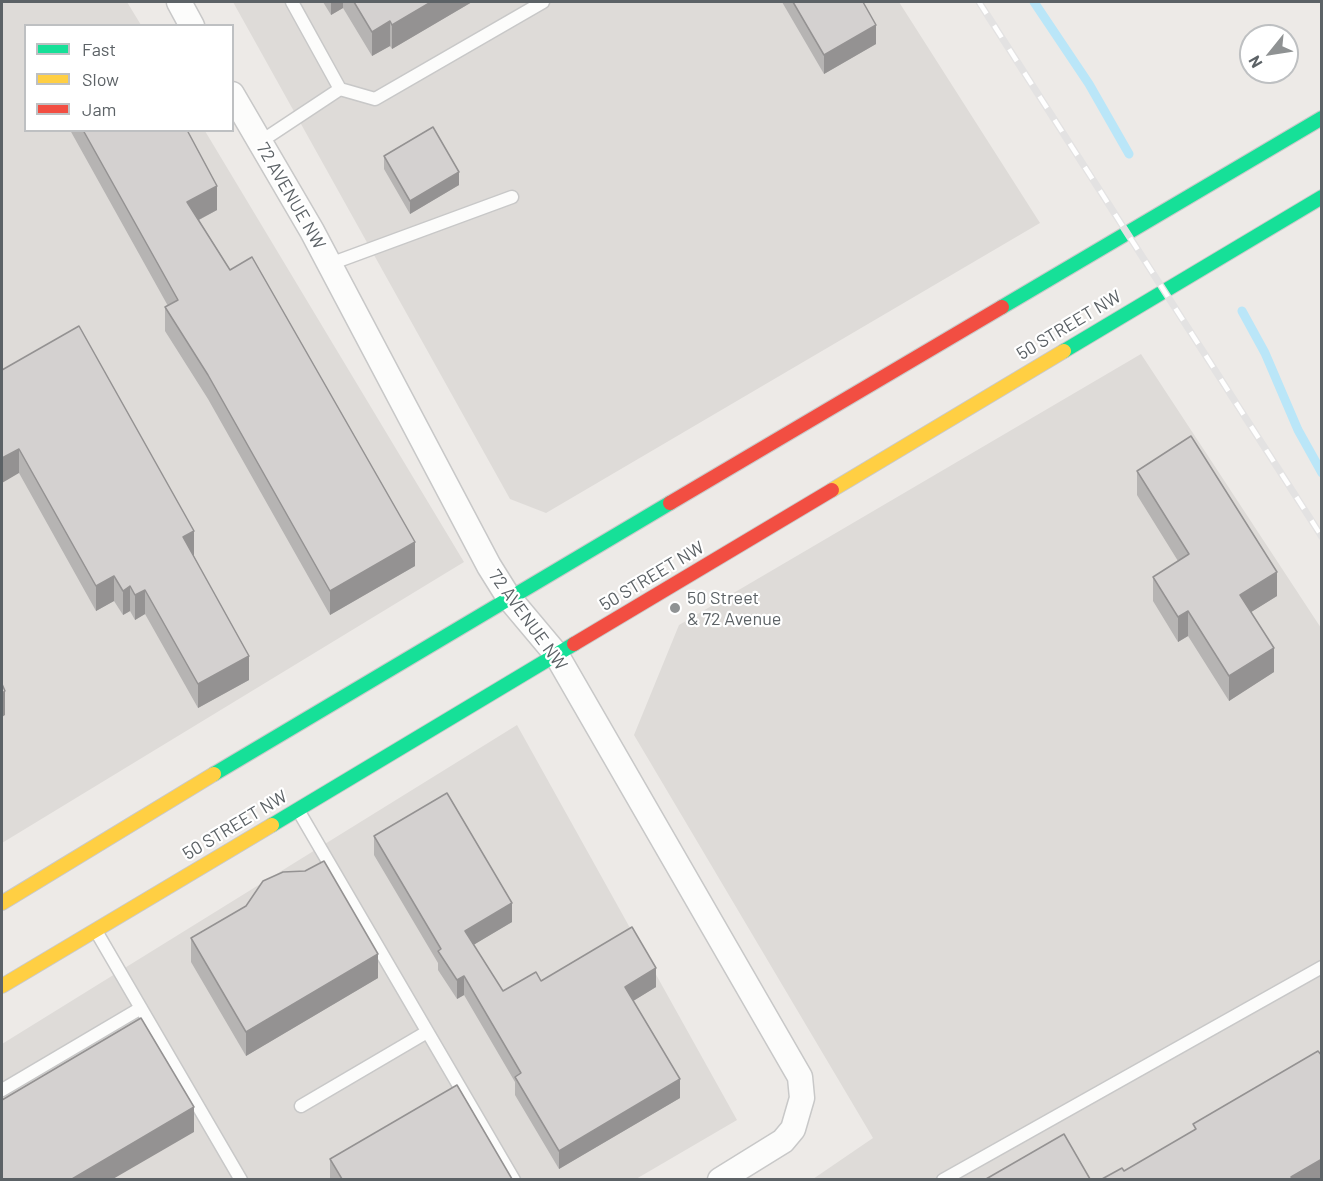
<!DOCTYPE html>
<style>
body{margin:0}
#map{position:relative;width:1323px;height:1181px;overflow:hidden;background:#edeae7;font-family:Barlow,sans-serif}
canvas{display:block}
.frame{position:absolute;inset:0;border:3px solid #5c6266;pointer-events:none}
.legend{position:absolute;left:24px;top:24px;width:210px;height:108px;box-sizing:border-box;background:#fff;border:2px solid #bec0c2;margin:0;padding:8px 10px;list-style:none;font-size:18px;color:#5c6266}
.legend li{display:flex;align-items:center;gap:12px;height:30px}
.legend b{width:30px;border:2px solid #bec0c2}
.north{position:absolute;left:1239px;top:24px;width:60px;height:60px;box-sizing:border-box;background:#fff;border:2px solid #bec0c2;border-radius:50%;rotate:240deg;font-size:16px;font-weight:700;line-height:24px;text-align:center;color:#5c6266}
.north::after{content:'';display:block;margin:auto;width:21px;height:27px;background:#8f9293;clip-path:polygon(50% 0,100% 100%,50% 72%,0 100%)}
</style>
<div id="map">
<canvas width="1323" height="1181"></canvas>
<div class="frame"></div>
<ul class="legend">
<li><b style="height:8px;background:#16e098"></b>Fast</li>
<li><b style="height:8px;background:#ffcf43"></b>Slow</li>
<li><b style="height:8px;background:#f24e42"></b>Jam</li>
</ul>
<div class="north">N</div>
</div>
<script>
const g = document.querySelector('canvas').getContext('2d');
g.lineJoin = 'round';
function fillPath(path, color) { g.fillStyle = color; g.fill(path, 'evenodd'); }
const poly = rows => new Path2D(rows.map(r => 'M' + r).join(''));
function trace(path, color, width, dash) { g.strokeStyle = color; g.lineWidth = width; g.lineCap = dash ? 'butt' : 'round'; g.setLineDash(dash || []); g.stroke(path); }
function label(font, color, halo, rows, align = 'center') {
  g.font = font + ' Barlow,sans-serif'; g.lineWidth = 4.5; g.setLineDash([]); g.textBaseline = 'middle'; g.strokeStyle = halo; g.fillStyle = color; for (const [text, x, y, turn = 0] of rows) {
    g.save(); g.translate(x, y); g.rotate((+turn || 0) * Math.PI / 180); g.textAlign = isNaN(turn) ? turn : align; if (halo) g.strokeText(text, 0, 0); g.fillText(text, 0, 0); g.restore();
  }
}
const industrial = poly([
 [2,2,127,2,141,25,26,26,26,130,205,131,464,562,2,843],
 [233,2,899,2,1040,223,546,513,510,499],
 [1141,354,1321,628,1321,1179,813,1179,873,1138,634,735,679,625],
 [517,725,737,1120,636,1179,2,1180,2,1044]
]);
const stream = poly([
 [1034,2,1089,84,1129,154],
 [1242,311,1265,353,1298,430,1322,473]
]);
const lane = poly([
 [292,2,340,89],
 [260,142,340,89,375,99,543,2],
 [330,264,512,197],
 [298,810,514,1180],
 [96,931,241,1180],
 [2,1090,141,1008],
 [301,1106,427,1032],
 [943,1180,1322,967]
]);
const street = poly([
 [179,2,192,26],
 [232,94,312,231,489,566,509,598,556,654,800,1077,802,1098,793,1129,783,1141,720,1180]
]);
const fast = poly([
 [1002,307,1322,118],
 [1064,351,1322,197],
 [214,774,670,503],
 [272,825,574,644]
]);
const slow = poly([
 [832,490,1064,351],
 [2,903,214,774],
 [2,986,272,825]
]);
const jam = poly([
 [670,503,1002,307],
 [574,644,832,490]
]);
const rail = poly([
 [979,2,1322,537]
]);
const wall = poly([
 [323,2,472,2,392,49,390,46,372,56,343,8,331,15],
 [782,2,863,2,876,44,824,74],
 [70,130,187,130,217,210,199,220,415,566,330,615,208,399,165,331,165,307,168,306],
 [384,156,459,185,410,214,384,169],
 [2,370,194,556,249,680,198,708,145,614,135,620,130,611,123,615,114,601,96,611,19,473],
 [1137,471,1277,596,1251,612,1274,672,1229,701,1188,636,1178,642,1153,601,1153,577,1178,561,1137,495],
 [374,836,512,922,473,945,503,991,541,981,656,987,633,1001,680,1098,559,1169,515,1095,515,1082,464,995,457,999,438,970,438,963,374,855],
 [191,938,378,978,246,1056,191,962],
 [330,1159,512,1179,330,1179]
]);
const shadedWall = poly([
 [331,2,343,2,343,8,331,15],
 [431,2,472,2,392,49,392,25],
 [390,21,390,46,372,56,372,32],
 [876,25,876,44,824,74,824,55],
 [459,172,459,185,410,214,410,201],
 [3,185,3,210,2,211,2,186],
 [217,186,217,210,187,226,187,202],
 [19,449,19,473,2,483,2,458],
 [194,531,194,556,183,562,183,537],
 [415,542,415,566,330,615,330,591],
 [1277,572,1277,596,1240,619,1240,595],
 [114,576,114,601,96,611,96,586],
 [130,586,130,611,123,615,123,591],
 [145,590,145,614,135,620,135,595],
 [1188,611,1188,636,1178,642,1178,617],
 [1274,648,1274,672,1229,701,1229,676],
 [249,656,249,680,198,708,198,684],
 [5,691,5,715,2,717,2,693],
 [512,903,512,922,465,950,465,931],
 [378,954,378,978,246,1056,246,1032],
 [656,968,656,987,625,1006,625,987],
 [464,976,464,995,457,999,457,980],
 [680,1079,680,1098,559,1169,559,1151],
 [194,1107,194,1132,113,1179,72,1179],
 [1322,1159,1322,1179,1291,1179,1291,1177]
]);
const building = poly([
 [354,2,431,2,392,25,390,21,372,32,354,2],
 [793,2,863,2,876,25,824,55,793,2],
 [433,127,459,172,410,201,384,156,433,127],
 [83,130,187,130,217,186,187,202,230,270,252,257,415,542,330,591,208,375,165,307,178,300,83,130],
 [79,326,194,531,183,537,249,656,198,684,145,590,135,595,130,586,123,591,114,576,96,586,19,449,2,458,2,370,79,326],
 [1191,436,1277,572,1240,595,1274,648,1229,676,1188,611,1178,617,1153,577,1189,554,1137,471,1191,436],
 [2,684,5,691,2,693,2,684],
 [447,793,512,903,465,931,503,991,536,972,541,981,632,927,656,968,625,987,680,1079,559,1151,515,1077,521,1073,464,976,457,980,438,951,441,949,374,836,447,793],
 [324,861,378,954,246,1032,191,938,246,906,263,881,283,872,305,871,324,861],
 [141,1018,194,1107,72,1179,2,1179,2,1100,141,1018],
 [1318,1051,1322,1056,1322,1159,1291,1177,1292,1179,1102,1179,1122,1168,1124,1171,1196,1129,1193,1124,1318,1051],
 [457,1085,512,1179,342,1179,330,1159,457,1085],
 [1064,1134,1090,1179,986,1179,1064,1134]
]);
const markers = [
 [675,608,6,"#8f9293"]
];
const streetNames = [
 ["72 AVENUE NW",291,196,60],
 ["50 STREET NW",1069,325,-31],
 ["50 STREET NW",652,576,-31],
 ["72 AVENUE NW",528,620,54],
 ["50 STREET NW",235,825,-31]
];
const poiNames = [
 ["50 Street",687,598],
 ["& 72 Avenue",687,619]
];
fillPath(industrial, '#dedbd8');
trace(stream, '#bae6f8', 9);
trace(lane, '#c8c8c8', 15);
trace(street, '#c8c8c8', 27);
trace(fast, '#c9c9c9', 16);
trace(slow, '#c9c9c9', 16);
trace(jam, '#c9c9c9', 16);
trace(lane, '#fcfcfb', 12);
trace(street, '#fcfcfb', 24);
trace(fast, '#16e098', 14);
trace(slow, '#ffcf43', 14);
trace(jam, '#f24e42', 14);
trace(rail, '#e3e2e2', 7);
trace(rail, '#fff', 4.5, [14]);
fillPath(wall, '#b6b4b3');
fillPath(shadedWall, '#949292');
fillPath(building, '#d4d1d0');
trace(building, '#949292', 1.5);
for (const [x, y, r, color] of markers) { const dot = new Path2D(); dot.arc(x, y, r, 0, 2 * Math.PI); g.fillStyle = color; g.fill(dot); trace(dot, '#fff', 2); }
label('18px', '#5c6266', '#fff', streetNames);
label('18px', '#5c6266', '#fff', poiNames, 'left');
</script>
